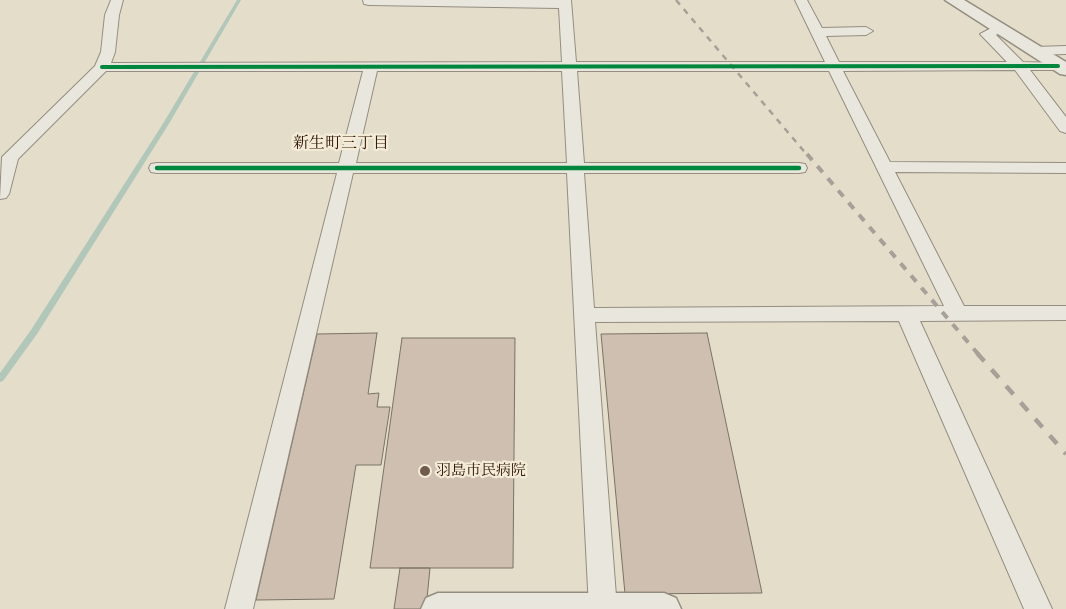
<!DOCTYPE html>
<meta charset="utf-8">
<style>
body{margin:0}
canvas{display:block;background:#e4ddca}
</style>
<canvas width="1066" height="609"></canvas>
<script>
const g = document.querySelector('canvas').getContext('2d');
g.lineJoin = 'round';
const poly = rows => new Path2D(rows.map(r => 'M' + r).join(''));
function fillPath(path, color) { g.fillStyle = color; g.fill(path, 'evenodd'); }
function trace(path, color, width, dash) { g.strokeStyle = color; g.lineWidth = width; g.lineCap = dash ? 'butt' : 'round'; g.setLineDash(dash || []); g.stroke(path); }
function label(font, color, halo, rows, align = 'center') {
  g.font = font + ' Alegreya,"Noto Serif JP",serif'; g.lineWidth = 4.5; g.setLineDash([]); g.textBaseline = 'middle'; g.strokeStyle = halo; g.fillStyle = color; for (const [text, x, y, turn = 0] of rows) {
    g.save(); g.translate(x, y); g.rotate((+turn || 0) * Math.PI / 180); g.textAlign = isNaN(turn) ? turn : align; if (halo) g.strokeText(text, 0, 0); g.fillText(text, 0, 0); g.restore();
  }
}
const stream = poly([
 [237,0,241,0,170,122,37,334,3,381,0,382,0,373,31,330,164,122,237,0]
]);
const building = poly([
 [377,333,368,394,379,393,377,407,390,407,381,465,356,465,334,599,256,600,317,334,377,333],
 [707,333,762,593,625,594,601,334,707,333],
 [402,338,515,338,513,568,370,568,402,338],
 [400,568,430,568,426,609,394,609,400,568]
]);
const minor = poly([
 [111,0,123,0,119,15,115,52,111,63,562,62,559,8,369,5,364,4,363,0,571,0,576,62,825,62,795,0,807,0,822,28,866,27,873,31,866,35,826,36,839,62,1007,62,980,34,997,25,1004,29,996,35,1023,62,1063,63,1065,66,1058,70,1030,70,1066,117,1066,133,1060,131,1015,70,843,71,890,162,1066,163,1066,173,895,172,964,306,1066,306,1066,320,920,321,1052,609,1024,609,899,321,595,322,617,609,589,609,567,173,353,173,253,609,225,609,337,173,157,173,151,172,149,168,151,164,157,163,339,163,363,71,106,71,18,159,9,194,6,198,0,199,2,157,95,66,101,52,105,15,111,0],
 [377,71,562,71,567,163,356,163,377,71],
 [577,71,829,71,944,306,594,308,584,173,799,173,805,172,807,168,805,164,799,163,584,163,577,71],
 [1066,46,1066,54,1035,55,1028,51,1035,47,1066,46]
]);
const tertiary = poly([
 [945,0,964,0,1066,62,1066,75,1060,74,945,0],
 [438,593,664,593,676,598,681,609,421,609,426,598,438,593]
]);
const railFar2 = poly([
 [676,0,808,156]
]);
const railFar1 = poly([
 [807,154,979,355]
]);
const rail = poly([
 [977,353,1066,454]
]);
const cyclewayFar1 = poly([
 [102,67,1058,66]
]);
const cycleway = poly([
 [157,168,799,168]
]);
const markers = [
 [425,471,6,"#705c4d"]
];
const poiNames = [
 ["羽島市民病院",436,471]
];
const neighbourhoodNames = [
 ["新生町三丁目",341,144]
];
fillPath(stream, '#b0c7ba');
fillPath(building, '#cfbfb1');
trace(building, '#7a7267', 1);
trace(minor, '#948d80', 2);
trace(tertiary, '#948d80', 3);
fillPath(minor, '#e9e6dd');
fillPath(tertiary, '#e9e6dd');
trace(railFar2, '#a6a098', 2.5, [6, 6]);
trace(railFar1, '#a6a098', 4, [8, 8]);
trace(rail, '#a6a098', 4.5, [11, 11]);
trace(cyclewayFar1, '#00873e', 4);
trace(cycleway, '#00873e', 4.5);
for (const [x, y, r, color] of markers) { const dot = new Path2D(); dot.arc(x, y, r, 0, 2 * Math.PI); g.fillStyle = color; g.fill(dot); trace(dot, '#f4ecd6', 2); }
label('15px', '#311609', '#f4ecd6', poiNames, 'left');
label('16px', '#311609', '#f4ecd6', neighbourhoodNames);
</script>
